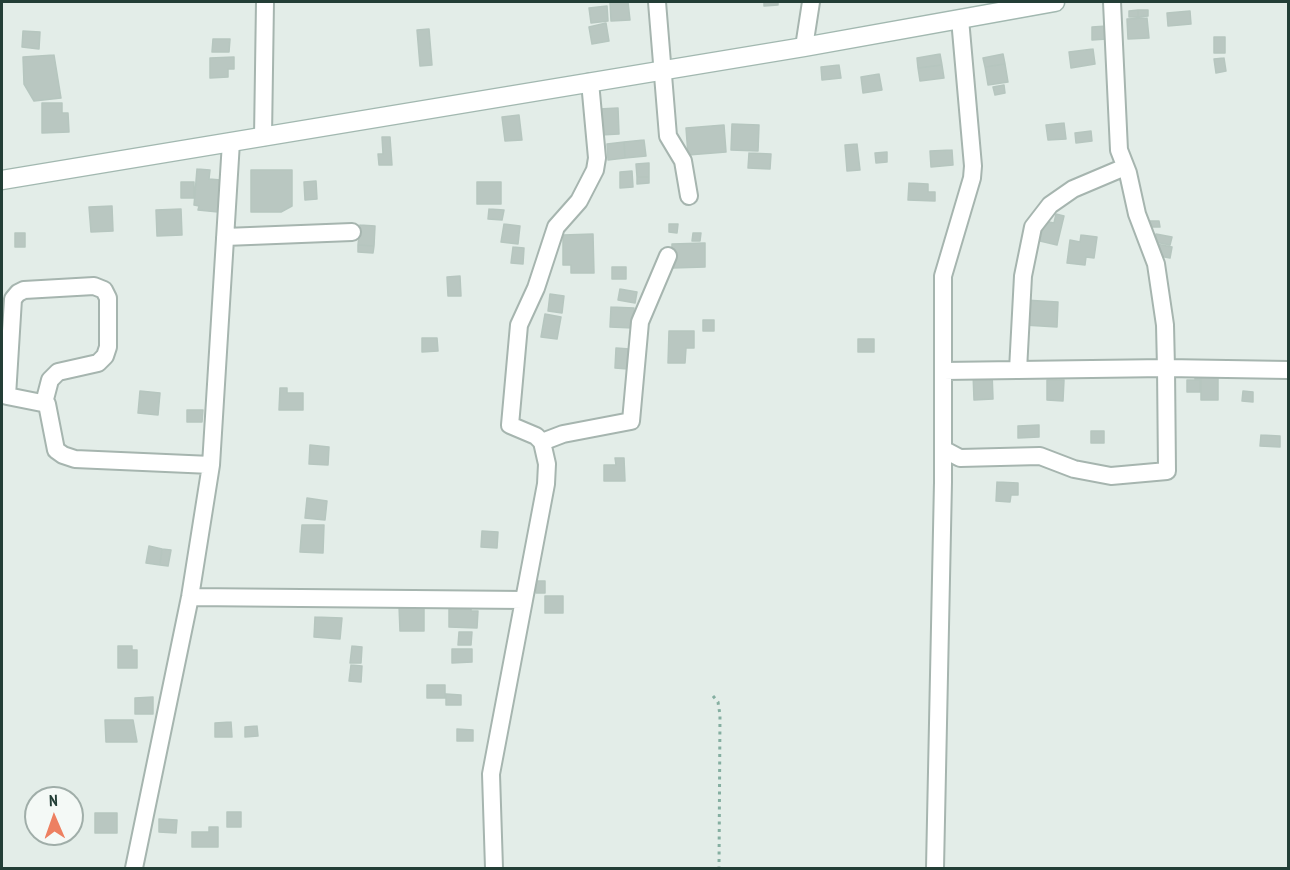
<!DOCTYPE html>
<style>
body{margin:0}
#map{position:relative;width:1290px;height:870px;overflow:hidden;background:#e3ede8;font-family:"PT Sans Narrow",sans-serif}
canvas{display:block}
.frame{position:absolute;inset:0;border:3px solid #233e36;pointer-events:none}
.north{position:absolute;left:24px;top:786px;width:60px;height:60px;box-sizing:border-box;background:#f4f9f6;border:2px solid #a0aea9;border-radius:50%;rotate:358deg;font-size:16px;font-weight:700;line-height:24px;text-align:center;color:#233e36}
.north::after{content:'';display:block;margin:auto;width:21px;height:27px;background:#ed8061;clip-path:polygon(50% 0,100% 100%,50% 72%,0 100%)}
</style>
<div id="map">
<canvas width="1290" height="870"></canvas>
<div class="frame"></div>
<div class="north">N</div>
</div>
<script>
const g = document.querySelector('canvas').getContext('2d');
g.lineJoin = 'round';
function fillPath(path, color) { g.fillStyle = color; g.fill(path, 'evenodd'); }
const poly = rows => new Path2D(rows.map(r => 'M' + r).join(''));
function trace(path, color, width, dash) { g.strokeStyle = color; g.lineWidth = width; g.lineCap = dash ? 'butt' : 'round'; g.setLineDash(dash || []); g.stroke(path); }
const building = poly([
 [610,2,628,2,630,20,611,21,610,2],
 [764,2,778,2,778,5,764,6,764,2],
 [607,6,608,21,591,23,589,8,607,6],
 [1138,10,1148,10,1148,16,1138,17,1138,10],
 [1138,10,1138,17,1129,17,1129,11,1138,10],
 [1190,11,1191,24,1168,26,1167,13,1190,11],
 [1147,18,1149,38,1128,39,1127,19,1147,18],
 [606,23,609,41,592,44,589,27,606,23],
 [1107,26,1107,39,1092,40,1092,27,1107,26],
 [429,29,432,65,420,66,417,30,429,29],
 [23,31,40,32,39,49,22,47,23,31],
 [1214,37,1225,37,1225,53,1214,53,1214,37],
 [213,39,230,39,229,52,212,52,213,39],
 [1093,49,1095,64,1071,68,1069,52,1093,49],
 [940,54,942,65,918,68,917,58,940,54],
 [1003,54,1005,64,985,67,983,58,1003,54],
 [54,55,61,98,34,101,24,84,23,57,54,55],
 [234,57,234,69,228,69,228,77,210,78,210,58,234,57],
 [1224,58,1226,71,1216,73,1214,59,1224,58],
 [1005,64,1008,82,988,85,985,67,1005,64],
 [839,65,841,78,822,80,821,67,839,65],
 [942,65,944,78,920,81,918,68,942,65],
 [879,74,882,90,863,93,861,77,879,74],
 [1004,85,1005,93,995,95,993,87,1004,85],
 [42,103,62,103,62,113,68,113,69,132,42,133,42,103],
 [618,108,619,134,600,135,599,109,618,108],
 [519,115,522,140,505,141,502,117,519,115],
 [1064,123,1066,139,1048,140,1046,125,1064,123],
 [732,124,759,125,758,151,731,150,732,124],
 [724,125,726,152,688,155,686,128,724,125],
 [1091,131,1092,141,1076,143,1075,133,1091,131],
 [382,137,390,137,392,165,379,165,378,154,383,154,382,137],
 [644,140,646,156,625,158,624,142,644,140],
 [624,142,625,158,608,160,607,144,624,142],
 [857,144,860,170,847,171,845,145,857,144],
 [952,150,953,165,931,167,930,151,952,150],
 [887,152,887,162,876,163,875,153,887,152],
 [749,153,771,154,770,169,748,168,749,153],
 [649,163,649,177,637,177,636,164,649,163],
 [197,169,210,170,209,179,221,180,218,212,198,210,199,206,194,205,197,169],
 [251,170,292,170,292,206,281,212,251,212,251,170],
 [632,171,633,187,620,188,620,172,632,171],
 [637,177,649,177,649,183,637,184,637,177],
 [316,181,317,199,305,200,304,182,316,181],
 [181,182,194,182,194,198,181,198,181,182],
 [477,182,501,182,501,204,477,204,477,182],
 [909,183,928,184,928,192,935,192,935,201,908,200,909,183],
 [112,206,113,231,91,232,89,207,112,206],
 [181,209,182,235,157,236,156,210,181,209],
 [489,209,504,210,502,220,488,219,489,209],
 [1056,214,1064,216,1057,245,1040,241,1044,221,1054,223,1056,214],
 [1149,221,1159,221,1160,227,1149,227,1149,221],
 [504,224,520,226,518,244,501,242,504,224],
 [669,224,678,224,677,233,669,232,669,224],
 [360,225,375,226,374,246,358,245,360,225],
 [15,233,25,233,25,247,15,247,15,233],
 [693,233,701,233,700,241,692,241,693,233],
 [593,234,594,273,571,273,571,265,563,265,563,235,593,234],
 [1156,234,1172,237,1170,245,1155,242,1156,234],
 [1081,235,1097,237,1094,258,1086,257,1085,265,1067,263,1070,240,1080,242,1081,235],
 [705,243,705,267,672,268,672,244,705,243],
 [1156,244,1172,247,1170,258,1154,255,1156,244],
 [358,245,374,246,373,253,358,252,358,245],
 [513,247,524,248,523,264,511,263,513,247],
 [612,267,626,267,626,279,612,279,612,267],
 [460,276,461,296,448,296,447,277,460,276],
 [620,289,637,292,635,303,618,300,620,289],
 [550,294,564,296,562,313,548,311,550,294],
 [1025,300,1058,302,1057,327,1024,325,1025,300],
 [611,307,634,308,633,328,610,327,611,307],
 [545,314,561,317,557,339,541,337,545,314],
 [703,320,714,320,714,331,703,331,703,320],
 [669,331,694,331,694,348,686,348,685,363,668,363,669,331],
 [422,338,437,338,438,351,422,352,422,338],
 [858,339,874,339,874,352,858,352,858,339],
 [616,348,630,349,628,369,615,368,616,348],
 [1195,371,1218,372,1218,400,1201,400,1201,379,1195,379,1195,371],
 [992,372,993,399,974,400,973,373,992,372],
 [1047,380,1064,380,1063,401,1047,400,1047,380],
 [1187,380,1200,380,1200,392,1187,392,1187,380],
 [280,388,287,388,287,393,303,393,303,410,279,410,280,388],
 [140,391,160,393,158,415,138,413,140,391],
 [1243,391,1253,392,1253,402,1242,401,1243,391],
 [187,410,203,410,202,422,187,422,187,410],
 [1039,425,1039,437,1018,438,1018,426,1039,425],
 [1091,431,1104,431,1104,443,1091,443,1091,431],
 [1261,435,1280,436,1280,447,1260,446,1261,435],
 [310,445,329,447,328,465,309,464,310,445],
 [615,458,624,458,625,481,604,481,604,465,616,465,615,458],
 [997,482,1018,483,1018,495,1011,495,1010,502,996,501,997,482],
 [307,498,327,501,325,520,305,518,307,498],
 [302,525,324,525,323,553,300,552,302,525],
 [482,531,498,532,497,548,481,547,482,531],
 [149,546,162,549,160,565,146,563,149,546],
 [162,549,171,550,168,566,160,565,162,549],
 [536,581,545,581,545,593,536,593,536,581],
 [545,596,563,596,563,613,545,613,545,596],
 [449,601,471,601,471,611,478,611,477,628,449,627,449,601],
 [424,605,424,631,400,631,399,606,424,605],
 [315,617,342,618,340,639,314,637,315,617],
 [459,632,472,632,471,645,458,645,459,632],
 [118,646,132,646,132,650,137,650,137,668,118,668,118,646],
 [352,646,362,647,361,663,350,663,352,646],
 [452,649,472,649,472,662,452,663,452,649],
 [351,665,362,666,361,682,349,681,351,665],
 [427,685,445,685,445,698,427,698,427,685],
 [446,694,461,695,461,705,446,705,446,694],
 [153,697,153,714,135,714,135,698,153,697],
 [105,720,133,720,137,742,106,742,105,720],
 [231,722,232,737,215,737,215,723,231,722],
 [257,726,258,736,245,737,245,727,257,726],
 [457,729,473,730,473,741,457,741,457,729],
 [227,812,241,812,241,827,227,827,227,812],
 [95,813,117,813,117,833,95,833,95,813],
 [72,815,76,815,78,830,72,831,72,815],
 [159,819,177,820,176,833,159,832,159,819],
 [209,827,218,827,218,847,192,847,192,832,209,832,209,827]
]);
const path = poly([
 [713,696,718,702,720,715,719,868]
]);
const street = poly([
 [657,2,668,136,683,161,689,196],
 [1112,2,1119,150,1128,173,1137,214,1156,264,1165,325,1166,368,1288,370],
 [804,47,811,2],
 [263,137,265,2],
 [225,237,352,232],
 [1018,370,1023,276,1033,227,1050,205,1073,189,1125,167],
 [44,403,50,380,58,372,98,363,105,356,108,347,108,298,104,290,94,286,24,290,18,293,13,299,7,396,47,404,56,450,63,455,75,459,211,465],
 [542,442,563,434,631,421,640,322,668,256],
 [943,449,960,458,1040,456,1074,469,1111,476,1167,471,1166,368,943,371],
 [190,597,524,600],
 [134,868,190,597,211,465,231,142],
 [494,868,491,774,546,484,547,464,542,442,536,436,510,425,519,325,536,288,556,227,579,201,595,170,597,158,590,82],
 [935,868,943,482,943,276,972,178,973,166,960,19]
]);
const secondary = poly([
 [2,180,804,47,1055,2]
]);
fillPath(building, '#b9c7c1');
trace(building, '#b6c6bf', 1.5);
trace(street, '#a6b5af', 20);
trace(secondary, '#a2b8b0', 21);
trace(path, '#85afa1', 3, [3, 4.5]);
trace(street, '#fff', 16);
trace(secondary, '#fff', 18);
</script>
